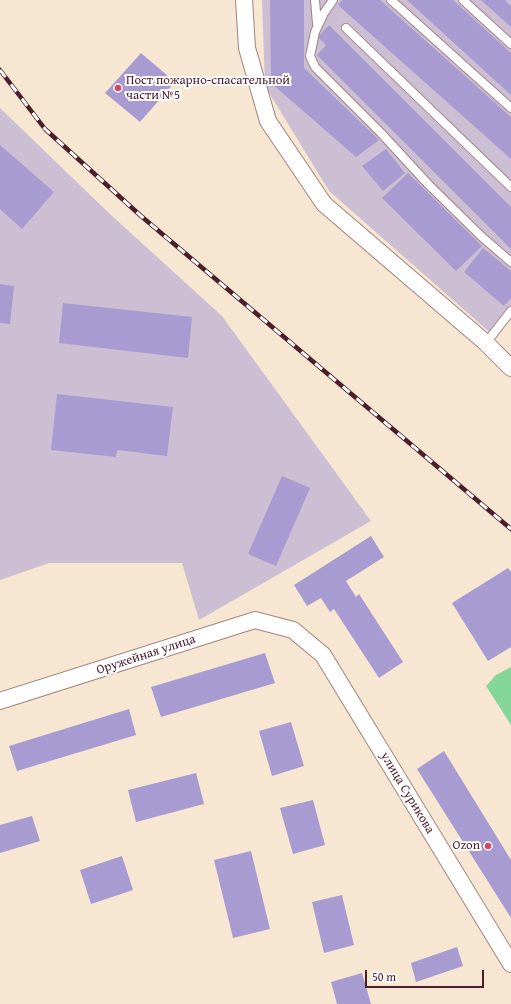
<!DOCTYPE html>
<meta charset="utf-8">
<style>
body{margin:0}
#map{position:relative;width:511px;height:1004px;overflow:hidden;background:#f7e7d2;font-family:"Gentium Book Plus",serif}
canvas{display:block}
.scale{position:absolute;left:365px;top:970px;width:119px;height:18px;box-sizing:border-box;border:2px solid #4a1f2b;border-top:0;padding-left:5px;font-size:12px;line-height:14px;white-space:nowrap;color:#4a1f2b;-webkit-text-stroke:3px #fff;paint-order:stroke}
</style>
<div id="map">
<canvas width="511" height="1004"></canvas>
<div class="scale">50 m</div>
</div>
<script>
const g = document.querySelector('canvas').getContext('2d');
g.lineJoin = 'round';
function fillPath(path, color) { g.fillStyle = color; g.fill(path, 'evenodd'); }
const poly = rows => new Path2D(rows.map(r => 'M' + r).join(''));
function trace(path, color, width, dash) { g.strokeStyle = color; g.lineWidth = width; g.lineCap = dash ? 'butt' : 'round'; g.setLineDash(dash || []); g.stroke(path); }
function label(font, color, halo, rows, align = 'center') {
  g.font = font + ' "Gentium Book Plus",serif'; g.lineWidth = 4; g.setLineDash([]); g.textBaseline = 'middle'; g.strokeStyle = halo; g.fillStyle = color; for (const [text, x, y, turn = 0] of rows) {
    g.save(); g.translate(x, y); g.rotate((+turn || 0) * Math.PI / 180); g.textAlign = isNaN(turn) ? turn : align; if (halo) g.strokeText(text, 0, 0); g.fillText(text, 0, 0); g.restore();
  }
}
const industrial = poly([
 [262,0,511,0,511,319,494,336,329,191,265,86],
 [0,108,111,215,222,316,371,521,199,620,182,563,49,563,0,580]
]);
const green = poly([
 [511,667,511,725,486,686,496,675]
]);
const building = poly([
 [270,0,304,0,304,68,379,140,356,157,271,83],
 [342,0,380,0,511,117,511,159,338,5],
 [407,0,453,0,511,53,511,95],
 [481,0,505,0,511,6,511,27],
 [329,25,511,207,511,249,317,55,326,45,318,37],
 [141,53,175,82,140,122,105,93],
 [0,145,54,192,22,229,0,209],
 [386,149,405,173,383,191,362,166],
 [408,173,482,246,456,271,382,198],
 [483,248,511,271,511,298,504,306,464,272],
 [0,284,14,286,10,324,0,323],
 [63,303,192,317,188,358,59,343],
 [57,394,173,407,167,456,117,450,116,457,51,450],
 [282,476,310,488,276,566,248,554],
 [371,536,384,557,346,581,356,597,359,594,403,662,379,678,334,609,330,612,321,598,307,606,294,585],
 [508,568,511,572,511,647,488,661,452,603],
 [265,653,275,683,161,717,151,687],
 [129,709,136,735,17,771,9,746],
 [291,722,304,766,272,776,259,731],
 [444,751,511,860,511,918,417,769],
 [196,773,204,804,136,822,128,790],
 [313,800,325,845,293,854,280,808],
 [32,816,40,841,0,853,0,825],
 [251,851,270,929,233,938,214,860],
 [122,856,133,890,91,904,80,870],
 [342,895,354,945,324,953,312,902],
 [457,947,463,966,416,982,411,963],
 [362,973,371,1004,337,1004,331,982]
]);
const service = poly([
 [315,0,317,24],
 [333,0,324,13,315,32,310,56,315,67,381,133,428,184,481,236,511,262],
 [391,0,511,108],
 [463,0,511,44],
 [346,28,511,187],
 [486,343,511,311]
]);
const minor = poly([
 [244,0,247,48,268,121,324,204,486,343,511,368],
 [0,701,255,620,293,630,323,655,511,964]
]);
const rail = poly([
 [0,70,45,129,141,216,511,529]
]);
const markers = [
 [118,88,4,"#d1495b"],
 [488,846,4,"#d1495b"]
];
const poiNames = [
 ["Пост пожарно-спасательной",126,81],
 ["части №5",126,96],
 ["Ozon",480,846,"right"]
];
const streetNames = [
 ["Оружейная улица",146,655,-18],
 ["улица Сурикова",407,793,59]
];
fillPath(industrial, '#ccbed3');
fillPath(green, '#84d799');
fillPath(building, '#a89bd2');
trace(service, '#a0837e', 10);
trace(minor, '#a0837e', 18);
trace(service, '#fff', 8);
trace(minor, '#fff', 16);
trace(rail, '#4a1f2b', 4.5);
trace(rail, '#fff', 3, [9]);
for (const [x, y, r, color] of markers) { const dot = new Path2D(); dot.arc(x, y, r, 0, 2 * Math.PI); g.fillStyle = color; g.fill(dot); trace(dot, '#fff', 1.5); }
label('13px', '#4a1f2b', '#fff', poiNames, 'left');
label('13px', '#4a1f2b', '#fff', streetNames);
</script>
